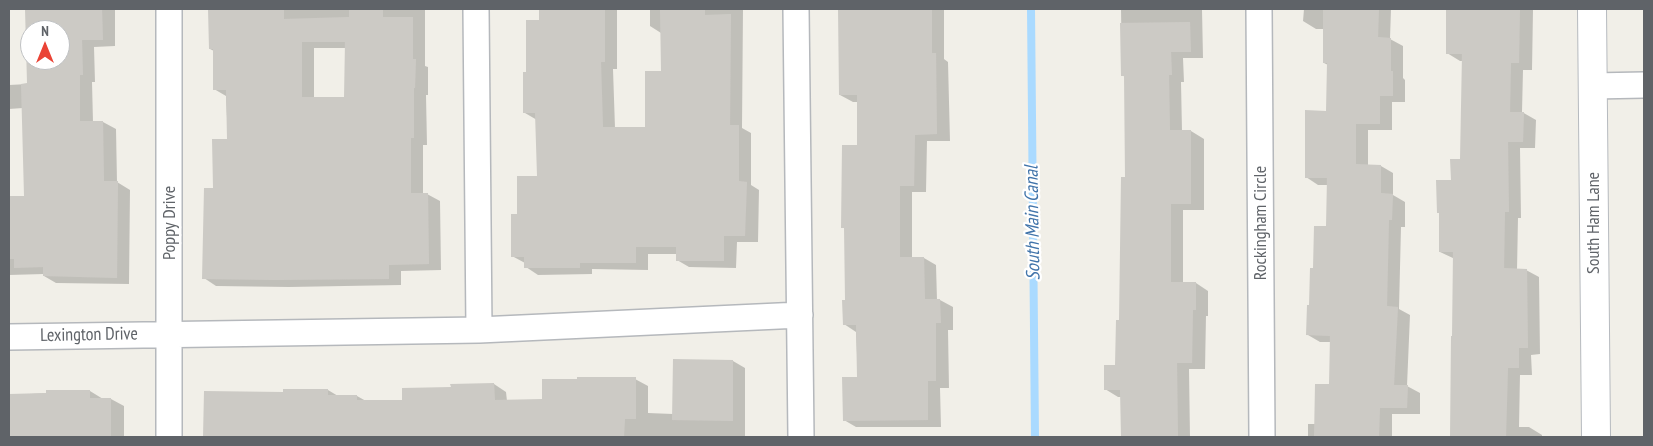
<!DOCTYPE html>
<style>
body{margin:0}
#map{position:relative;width:1653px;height:446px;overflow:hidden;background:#f1efe8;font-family:"PT Sans Narrow",sans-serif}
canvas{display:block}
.frame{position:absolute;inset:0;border:10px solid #5f6368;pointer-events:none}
.north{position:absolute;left:20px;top:20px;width:50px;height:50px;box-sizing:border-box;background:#fff;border:1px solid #bfc1c3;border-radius:50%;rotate:0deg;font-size:14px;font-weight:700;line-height:20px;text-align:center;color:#5f6368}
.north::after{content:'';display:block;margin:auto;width:18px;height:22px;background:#ea4335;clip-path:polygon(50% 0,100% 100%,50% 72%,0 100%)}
</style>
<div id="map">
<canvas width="1653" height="446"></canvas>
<div class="frame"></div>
<div class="north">N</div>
</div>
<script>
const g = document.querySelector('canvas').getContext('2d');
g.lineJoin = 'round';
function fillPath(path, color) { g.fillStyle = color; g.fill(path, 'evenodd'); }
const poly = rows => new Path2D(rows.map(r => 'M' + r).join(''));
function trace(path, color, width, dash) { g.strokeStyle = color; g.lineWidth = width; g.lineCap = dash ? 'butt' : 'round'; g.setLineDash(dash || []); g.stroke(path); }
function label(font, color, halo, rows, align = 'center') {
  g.font = font + ' "PT Sans Narrow",sans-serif'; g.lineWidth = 4.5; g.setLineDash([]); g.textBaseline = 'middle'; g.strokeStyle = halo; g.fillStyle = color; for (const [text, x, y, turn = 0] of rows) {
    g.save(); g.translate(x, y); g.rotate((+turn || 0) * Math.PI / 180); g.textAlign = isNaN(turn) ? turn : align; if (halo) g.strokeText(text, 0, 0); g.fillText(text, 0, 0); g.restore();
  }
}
const shadow = poly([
 [26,9,115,9,115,46,94,47,95,82,92,82,93,122,103,122,116,129,117,182,130,190,129,284,56,283,44,276,44,274,9,275,9,197,25,197,23,108,9,109,9,85,28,84],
 [30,30,60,30,60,60,30,60],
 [210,9,425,9,425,66,428,67,428,95,426,95,427,145,423,145,423,194,427,194,440,201,441,270,401,271,401,285,289,287,216,286,204,278,214,190,228,140,226,96,214,89,214,51,210,49],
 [314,48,346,48,345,98,314,99],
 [539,9,617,9,617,69,613,69,615,128,646,128,662,73,661,33,650,26,650,9,747,9,743,9,742,128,751,133,751,185,759,190,758,242,737,242,736,268,689,267,677,260,677,254,648,254,648,270,592,269,592,274,538,275,526,267,525,263,512,256,518,215,538,177,537,120,525,113,527,73,539,22],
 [839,9,944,9,944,59,948,62,950,141,927,141,926,192,912,192,912,258,924,258,936,265,937,300,940,300,953,307,953,330,948,330,949,388,940,388,941,427,856,427,844,420,858,378,856,332,844,324,859,146,858,102,853,102,840,95],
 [1121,9,1202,9,1203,58,1183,58,1184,82,1181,82,1182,131,1191,131,1204,139,1204,210,1183,210,1183,283,1196,283,1208,291,1208,316,1206,316,1205,369,1189,369,1190,437,1122,437,1121,397,1118,397,1105,389,1116,366,1120,322,1126,178,1125,77,1122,75],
 [1304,9,1391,9,1390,39,1403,46,1403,78,1405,80,1405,102,1392,102,1392,130,1368,130,1368,166,1381,166,1393,173,1393,195,1405,202,1405,227,1401,227,1399,309,1410,315,1407,386,1420,393,1420,414,1392,414,1392,437,1308,437,1308,424,1316,424,1330,385,1331,342,1320,342,1308,335,1315,269,1327,227,1328,185,1318,185,1306,177,1328,112,1328,65,1324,63,1324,29,1316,29,1303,21],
 [1447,9,1533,10,1532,70,1523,70,1522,112,1536,120,1535,148,1520,148,1521,218,1518,218,1517,270,1526,270,1539,277,1540,354,1531,355,1532,375,1520,375,1519,427,1529,427,1542,435,1542,437,1452,437,1455,259,1440,252,1452,181,1462,160,1463,61,1460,61,1447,53],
 [733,361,745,368,745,437,204,437,205,392,284,394,328,390,338,396,357,396,366,401,403,401,452,389,494,384,506,392,507,401,543,400,635,379,648,386,648,413,673,414],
 [90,391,103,399,111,399,124,406,124,437,9,437,9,395]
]);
const stream = poly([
 [1031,9,1035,437]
]);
const building = poly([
 [25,9,102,9,103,40,82,40,83,75,80,75,80,121,103,121,104,181,118,181,117,278,43,276,43,267,14,268,14,259,9,259,9,196,24,196,21,84,27,83],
 [30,30,60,30,60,60,30,60],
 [208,9,284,9,284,19,349,17,349,9,383,9,383,17,413,17,413,59,416,59,415,88,414,88,414,138,411,138,411,193,428,193,429,264,389,265,389,279,275,280,202,279,204,188,213,188,212,139,227,139,226,90,213,90,213,49,209,49],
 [302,42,345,42,344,97,302,97],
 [539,9,605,9,605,62,601,62,603,127,645,127,645,71,661,71,660,9,705,9,705,15,731,14,730,125,739,125,739,181,747,182,745,236,724,236,724,261,676,261,676,247,636,247,636,263,580,263,580,268,524,268,524,257,511,257,511,214,517,214,517,176,537,176,535,113,523,113,523,72,526,72,526,20,539,20],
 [838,9,932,9,932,53,936,53,937,134,915,135,914,186,900,186,900,257,924,257,925,299,940,299,941,323,936,323,936,381,928,381,928,420,843,421,842,377,857,377,856,325,843,325,842,300,845,300,844,228,841,228,842,145,857,145,857,95,839,95],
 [1323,9,1379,9,1378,37,1391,38,1391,71,1393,71,1393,96,1380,96,1380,124,1356,124,1356,164,1381,165,1381,193,1393,194,1392,220,1389,220,1387,306,1398,307,1394,385,1408,385,1407,408,1380,408,1379,437,1314,437,1315,384,1329,384,1330,336,1306,335,1307,305,1309,305,1310,268,1313,268,1314,226,1326,226,1327,178,1305,178,1305,110,1326,111,1327,63,1323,63],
 [1446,9,1520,9,1519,63,1511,63,1510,112,1524,112,1523,142,1508,142,1509,212,1505,212,1504,268,1527,269,1528,348,1519,348,1519,368,1508,368,1506,437,1450,437,1451,336,1452,336,1453,252,1439,252,1439,213,1437,213,1436,180,1451,180,1450,159,1460,159,1462,54,1446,54],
 [1190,22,1191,52,1171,52,1172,75,1169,75,1170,130,1191,130,1191,204,1171,204,1171,282,1196,282,1196,310,1193,310,1192,363,1177,363,1178,437,1121,437,1120,390,1104,390,1104,365,1115,365,1116,320,1119,320,1121,177,1125,177,1124,76,1121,76,1120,23],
 [673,359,733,360,733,421,672,420],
 [577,377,636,377,636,419,625,419,624,437,203,437,204,391,283,392,283,389,328,389,328,395,357,395,357,400,402,400,402,388,451,387,450,384,494,383,495,400,542,399,542,379,577,379],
 [46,390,90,390,90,398,111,398,111,437,9,437,9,394,46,393]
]);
const street = poly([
 [169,9,169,437],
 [476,9,479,330],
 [796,9,801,437],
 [1259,9,1262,437],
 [1593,86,1644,85],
 [9,337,479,330,800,315]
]);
const secondary = poly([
 [1592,9,1596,437]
]);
const streetNames = [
 ["Poppy Drive",170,223,-90],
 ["Rockingham Circle",1261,223,-90],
 ["South Ham Lane",1594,223,-90],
 ["Lexington Drive",89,335,-1]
];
const waterNames = [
 ["South Main Canal",1033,223,-91]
];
fillPath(shadow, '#0003');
trace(stream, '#aadaff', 8);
fillPath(building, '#cccac5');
trace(street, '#b5b8bc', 28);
trace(secondary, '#b6babf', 30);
trace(street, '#fff', 25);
trace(secondary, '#fff', 28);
label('18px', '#5f6368', '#fff', streetNames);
label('italic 19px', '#4174aa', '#fff', waterNames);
</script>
